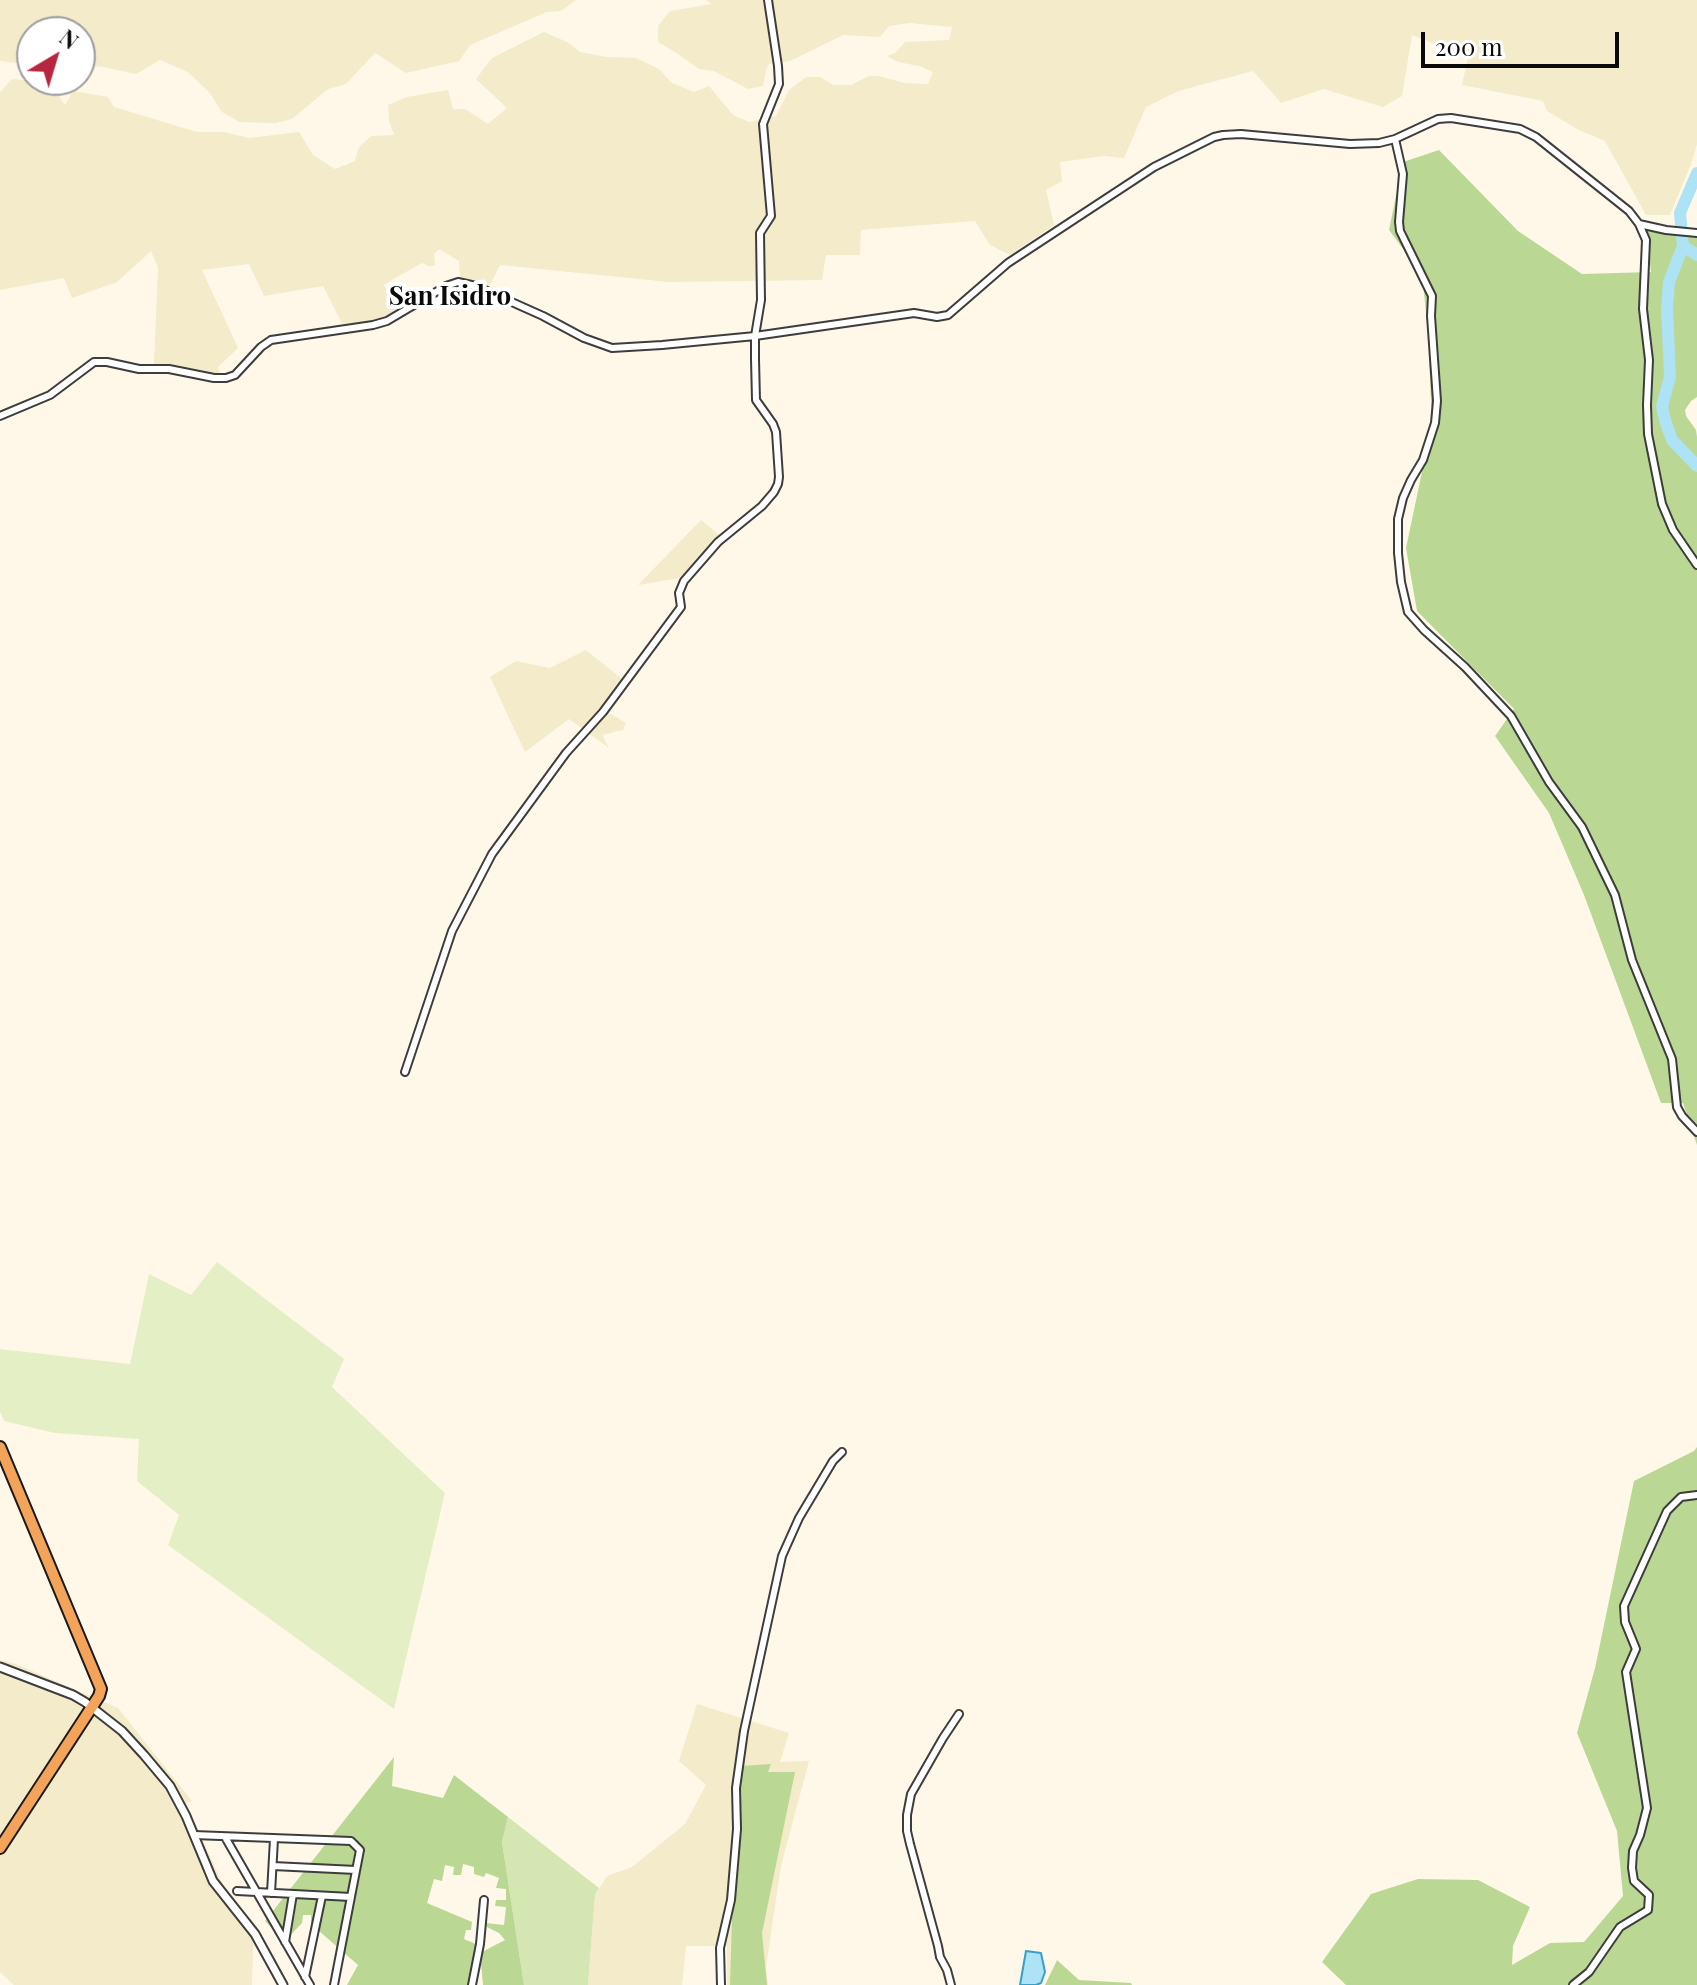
<!DOCTYPE html>
<style>
body{margin:0}
#map{position:relative;width:1697px;height:1985px;overflow:hidden;background:#fff8e8;font-family:"Playfair Display",serif}
canvas{display:block}
.north{position:absolute;left:16px;top:16px;width:80px;height:80px;box-sizing:border-box;background:#fff;border:2px solid #9d9d9d;border-radius:50%;rotate:38deg;font-size:22px;font-weight:700;line-height:32px;text-align:center;color:#0a0a0a}
.north::after{content:'';display:block;margin:auto;width:28px;height:36px;background:#b7263e;clip-path:polygon(50% 0,100% 100%,50% 72%,0 100%)}
.scale{position:absolute;left:1421px;top:32px;width:198px;height:36px;box-sizing:border-box;border:4px solid #0a0a0a;border-top:0;padding-left:10px;font-size:24px;line-height:28px;white-space:nowrap;color:#0a0a0a;-webkit-text-stroke:6px #fff;paint-order:stroke}
</style>
<div id="map">
<canvas width="1697" height="1985"></canvas>
<div class="north">N</div>
<div class="scale">200 m</div>
</div>
<script>
const g = document.querySelector('canvas').getContext('2d');
g.lineJoin = 'round';
function fillPath(path, color) { g.fillStyle = color; g.fill(path, 'evenodd'); }
const poly = rows => new Path2D(rows.map(r => 'M' + r).join(''));
function trace(path, color, width, dash) { g.strokeStyle = color; g.lineWidth = width; g.lineCap = dash ? 'butt' : 'round'; g.setLineDash(dash || []); g.stroke(path); }
function label(font, color, halo, rows, align = 'center') {
  g.font = font + ' "Playfair Display",serif'; g.lineWidth = 8; g.setLineDash([]); g.textBaseline = 'middle'; g.strokeStyle = halo; g.fillStyle = color; for (const [text, x, y, turn = 0] of rows) {
    g.save(); g.translate(x, y); g.rotate((+turn || 0) * Math.PI / 180); g.textAlign = isNaN(turn) ? turn : align; if (halo) g.strokeText(text, 0, 0); g.fillText(text, 0, 0); g.restore();
  }
}
const farmland = poly([
 [0,0,576,0,561,11,547,12,470,45,459,61,406,73,375,53,346,84,328,89,292,119,275,123,239,122,222,112,210,93,188,72,160,60,136,74,103,67,80,65,80,32,32,32,32,63,18,63,0,61],
 [706,0,1697,0,1697,144,1691,164,1670,215,1646,215,1605,141,1579,130,1547,111,1543,101,1462,85,1468,57,1412,35,1402,96,1383,107,1324,89,1281,103,1253,71,1178,91,1146,107,1124,158,1104,156,1060,162,1062,181,1046,190,1054,225,1010,255,990,245,975,221,861,230,860,255,826,255,822,280,669,282,500,265,488,289,460,278,459,261,439,249,434,254,435,266,428,266,422,263,383,285,403,307,375,322,342,324,323,286,264,296,249,264,202,270,238,348,218,367,221,377,154,364,158,267,151,251,117,282,72,298,64,278,0,290,0,92,12,79,50,83,65,105,73,91,108,97,114,107,197,132,224,132,249,138,299,132,313,155,335,169,355,161,359,147,371,136,394,135,389,120,388,105,407,97,448,90,453,109,465,109,488,124,507,108,476,79,492,58,544,32,567,42,580,52,606,57,636,58,659,69,672,83,694,92,709,86,733,115,749,122,776,116,789,90,806,77,820,77,833,85,851,85,869,76,878,76,905,83,928,84,933,72,919,66,898,62,887,56,895,53,905,42,949,40,952,27,909,23,889,26,880,37,843,35,790,61,769,64,766,70,763,86,748,89,714,71,699,69,675,52,658,42,658,26,670,11,712,4],
 [701,520,719,535,711,558,686,577,638,585],
 [586,650,627,683,609,713,626,723,623,730,602,735,609,748,569,719,525,752,490,677,516,661,550,668],
 [0,1660,16,1664,118,1708,192,1801,186,1803,228,1896,253,1941,252,1985,14,1985,0,1972],
 [697,1704,789,1733,780,1762,809,1761,781,1866,766,1967,768,1985,727,1985,727,1946,686,1946,682,1985,588,1985,595,1895,607,1876,632,1867,685,1824,706,1785,679,1761]
]);
const green = poly([
 [508,1817,599,1888,595,1895,588,1985,524,1985,502,1842]
]);
const forest = poly([
 [1439,150,1518,231,1582,274,1651,272,1646,231,1697,235,1697,397,1691,401,1685,410,1686,416,1696,430,1697,437,1697,1145,1683,1103,1661,1103,1584,895,1549,813,1495,736,1514,709,1417,611,1406,548,1432,424,1428,333,1423,283,1409,257,1389,230,1403,162],
 [1697,1447,1697,1985,1346,1985,1322,1962,1371,1894,1418,1879,1478,1880,1530,1907,1513,1946,1512,1965,1550,1943,1584,1942,1623,1896,1617,1831,1577,1733,1595,1668,1634,1481,1694,1451],
 [394,1757,392,1786,443,1798,454,1775,508,1817,502,1842,524,1985,483,1985,480,1953,505,1940,499,1933,485,1926,486,1923,504,1925,506,1907,495,1906,496,1900,506,1900,506,1889,496,1888,499,1878,486,1873,484,1877,474,1874,474,1867,463,1864,461,1875,453,1875,454,1867,445,1865,442,1881,434,1879,427,1903,472,1922,471,1930,466,1930,464,1939,478,1945,468,1985,347,1985,358,1965,311,1924,311,1915,303,1915,302,1923,285,1941,265,1921],
 [771,1764,768,1772,795,1772,762,1933,767,1985,730,1985,736,1788,741,1766],
 [1057,1960,1079,1980,1131,1983,1132,1985,1045,1985]
]);
const pitch = poly([
 [217,1262,344,1359,332,1387,445,1493,394,1709,168,1545,179,1515,137,1481,139,1439,55,1433,4,1421,0,1411,0,1349,130,1364,149,1274,191,1295]
]);
const water = poly([
 [1026,1951,1041,1953,1045,1972,1041,1983,1036,1985,1020,1985,1026,1951]
]);
const river = poly([
 [1697,173,1680,213,1683,246,1697,255],
 [1683,246,1669,282,1667,308,1670,377,1662,406,1665,420,1672,440,1697,466]
]);
const minor = poly([
 [1395,139,1403,174,1399,222,1400,231,1432,296,1431,316,1437,401,1435,423,1423,460,1411,480,1403,498,1398,519,1398,553,1401,582,1408,612,1424,630,1465,667,1511,716,1549,782,1582,827,1615,895,1632,960,1672,1059,1677,1107,1682,1116,1697,1132],
 [1639,224,1646,240,1643,309,1649,360,1647,405,1648,434,1662,504,1673,530,1697,565],
 [0,416,50,395,94,362,107,362,139,369,169,369,214,378,226,378,235,375,261,347,271,340,373,325,387,321,446,286,458,282,476,286,543,316,584,338,612,348,662,345,755,336,914,313,937,317,948,315,1008,263,1154,167,1214,137,1223,135,1241,134,1350,144,1379,143,1395,139,1438,119,1451,118,1520,129,1536,137,1629,211,1639,224,1666,230,1697,233],
 [405,1072,452,931,492,854,566,753,603,712,681,607,679,593,684,581,718,542,762,506,774,492,778,484,779,477,776,432,773,424,756,400,755,359,755,336,761,300,760,233,771,216,763,124,779,84,778,66,768,0],
 [194,1835,351,1841,360,1850,334,1985],
 [225,1837,310,1985],
 [273,1866,356,1870],
 [237,1891,351,1897],
 [271,1893,274,1839],
 [285,1942,293,1894],
 [305,1977,322,1896],
 [472,1985,480,1944,484,1900],
 [721,1985,720,1948,731,1900,737,1829,736,1788,744,1731,782,1556,799,1518,833,1461,842,1452],
 [951,1985,947,1970,940,1957,938,1946,910,1844,907,1831,907,1815,911,1794,943,1738,959,1714],
 [1573,1985,1589,1972,1620,1927,1648,1910,1649,1895,1634,1881,1632,1868,1633,1851,1640,1835,1647,1808,1626,1672,1636,1649,1625,1622,1624,1606,1667,1511,1681,1497,1697,1495]
]);
const tertiary = poly([
 [0,1667,73,1695,85,1702,122,1731,144,1755,170,1786,186,1816,213,1881,255,1934,283,1985]
]);
const trunk = poly([
 [0,1447,101,1689,99,1696,0,1848]
]);
const quarterNames = [
 ["San Isidro",450,297]
];
fillPath(farmland, '#f3ebc9');
fillPath(green, '#d4e7b3');
fillPath(forest, '#bad893');
fillPath(pitch, '#e5efc5');
fillPath(water, '#aee2f5');
trace(water, '#36a0ca', 2);
trace(river, '#aee2f5', 12);
trace(minor, '#3d3d3d', 10);
trace(tertiary, '#3d3d3d', 11);
trace(trunk, '#1b1b1b', 14);
trace(minor, '#fff', 6);
trace(tertiary, '#fff', 7);
trace(trunk, '#f4a45a', 10);
label('bold 26px', '#0a0a0a', '#fff', quarterNames);
</script>
